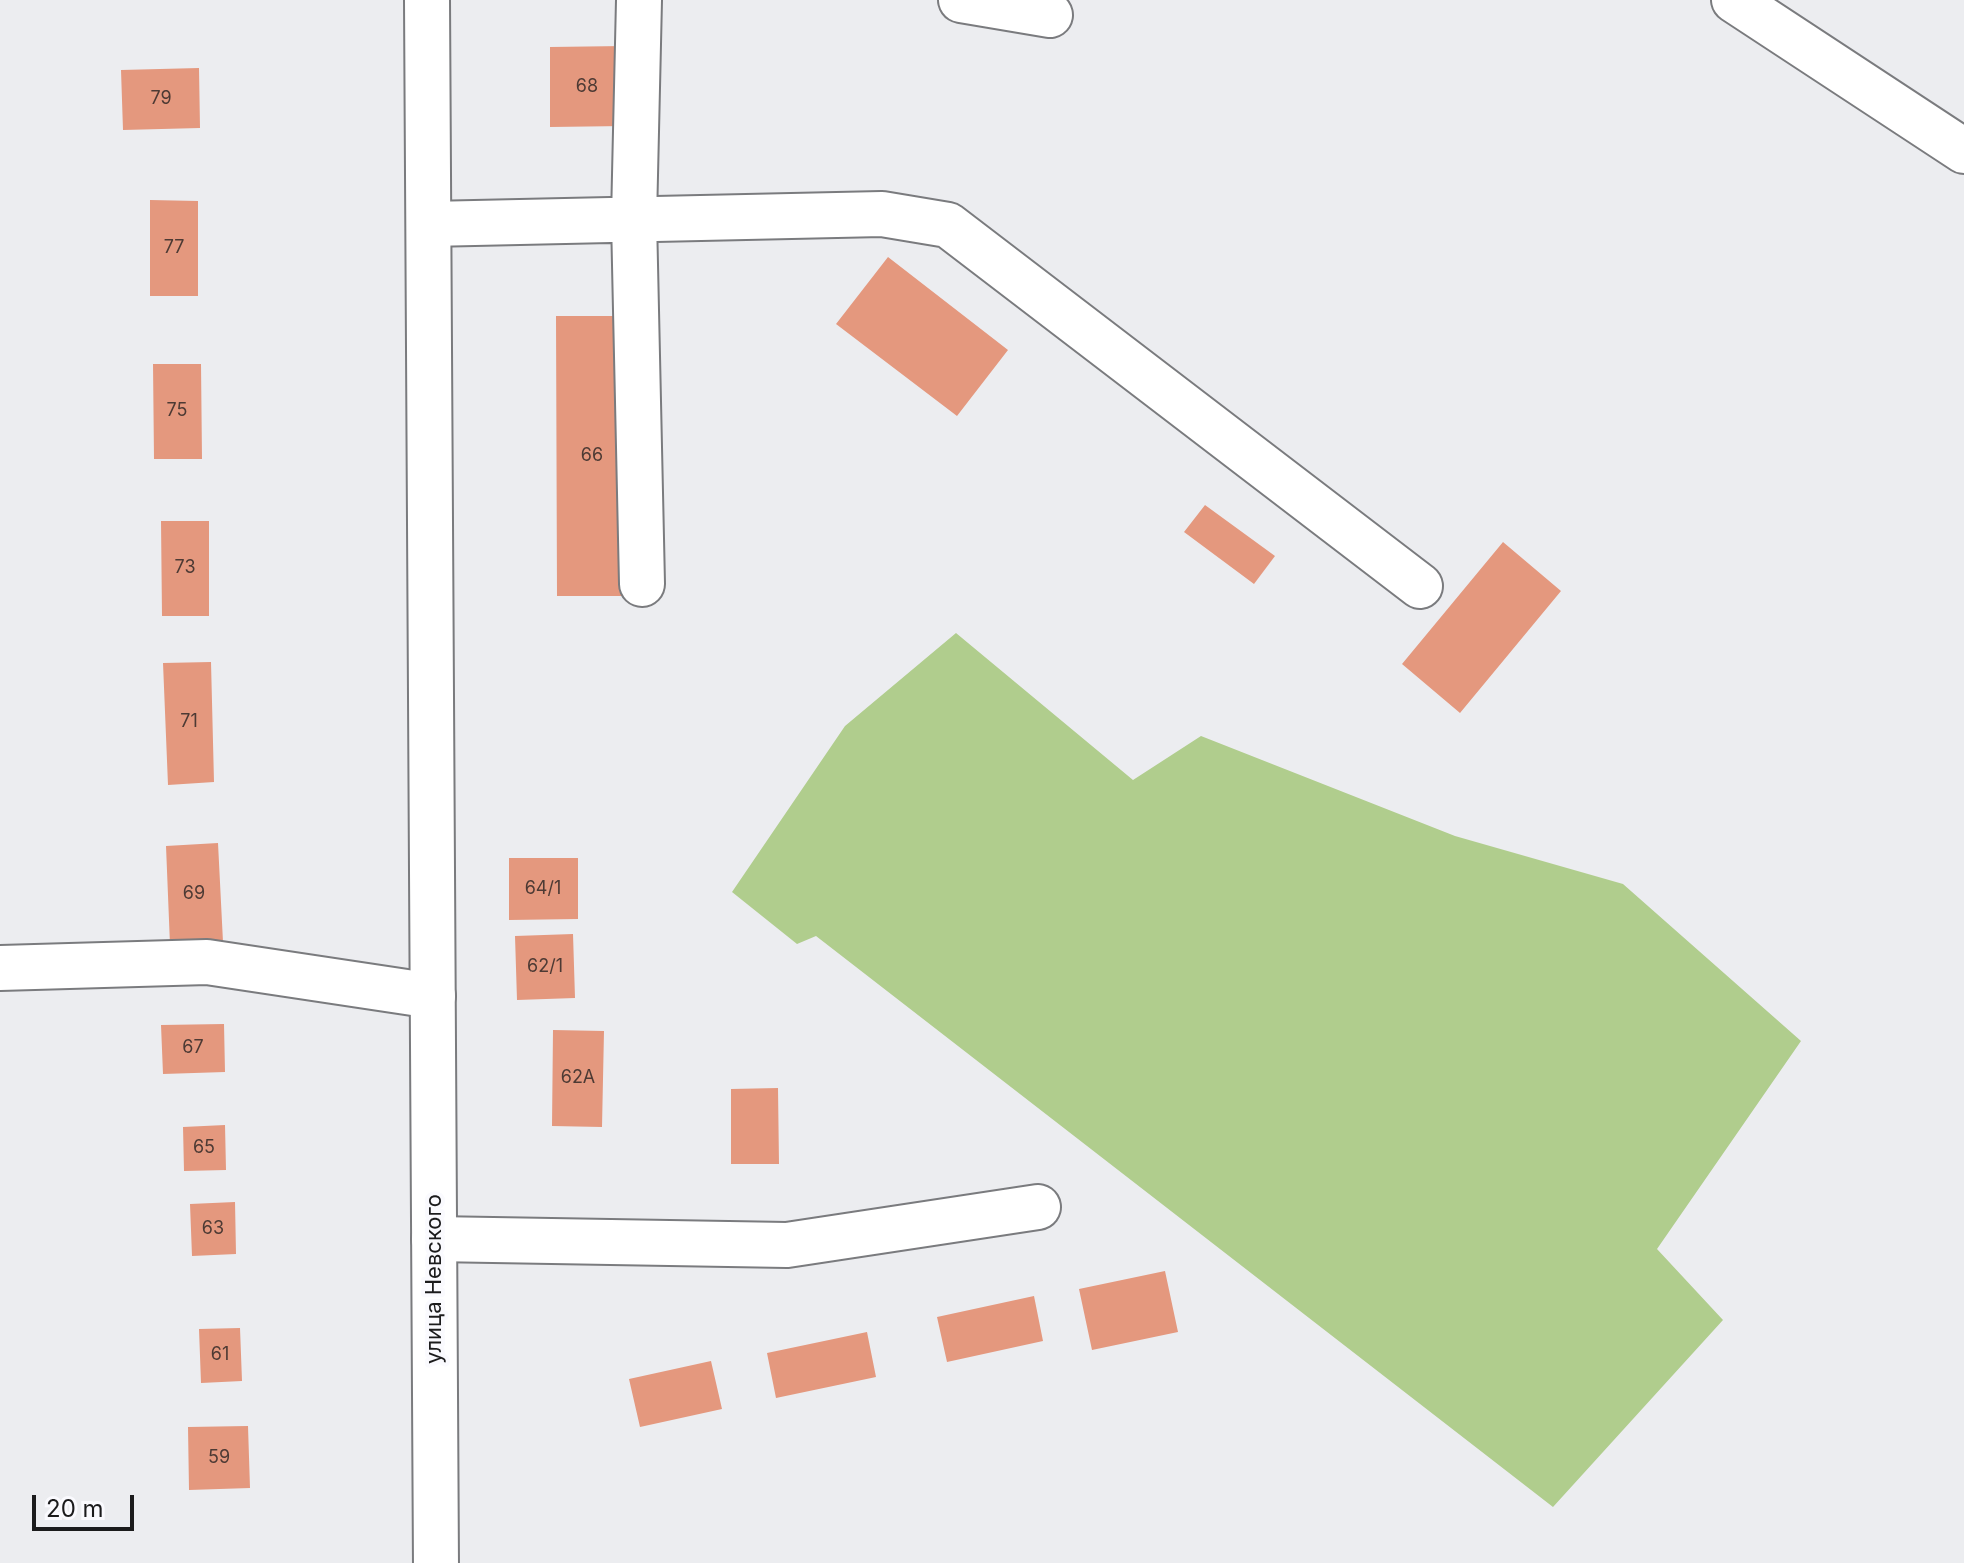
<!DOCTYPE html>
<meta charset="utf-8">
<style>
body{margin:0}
#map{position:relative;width:1964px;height:1563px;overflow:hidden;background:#ecedf0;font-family:Inter,sans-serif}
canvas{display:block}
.scale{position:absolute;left:32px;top:1495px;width:102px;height:36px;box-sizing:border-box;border:4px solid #1b1b1c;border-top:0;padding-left:10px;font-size:24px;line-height:28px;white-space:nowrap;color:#1b1b1c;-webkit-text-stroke:6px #fafafe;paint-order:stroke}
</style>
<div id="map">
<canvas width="1964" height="1563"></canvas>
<div class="scale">20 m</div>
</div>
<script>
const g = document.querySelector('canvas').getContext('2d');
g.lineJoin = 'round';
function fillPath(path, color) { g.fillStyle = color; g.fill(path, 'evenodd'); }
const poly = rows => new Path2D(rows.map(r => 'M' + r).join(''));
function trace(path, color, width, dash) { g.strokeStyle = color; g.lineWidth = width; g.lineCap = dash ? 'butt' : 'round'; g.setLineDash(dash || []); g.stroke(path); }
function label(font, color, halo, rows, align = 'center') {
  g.font = font + ' Inter,sans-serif'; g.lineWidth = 8; g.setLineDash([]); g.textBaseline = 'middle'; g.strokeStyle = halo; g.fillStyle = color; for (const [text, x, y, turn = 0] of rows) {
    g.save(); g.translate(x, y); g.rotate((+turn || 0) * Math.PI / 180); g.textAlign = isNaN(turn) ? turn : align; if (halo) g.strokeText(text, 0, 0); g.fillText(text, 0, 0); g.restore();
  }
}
const green = poly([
 [956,633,1133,780,1201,736,1455,836,1623,884,1801,1041,1657,1249,1723,1320,1553,1507,816,936,797,944,732,892,845,726]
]);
const building = poly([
 [624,46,625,126,550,127,550,47],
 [199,68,200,128,123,130,121,70],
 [150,200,198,201,198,296,150,296],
 [888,257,1008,350,957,416,836,324],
 [556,316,628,316,629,596,557,596],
 [153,364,201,364,202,459,154,459],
 [1205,505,1275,556,1254,584,1184,532],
 [161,521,209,521,209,616,162,616],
 [1503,542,1561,591,1460,713,1402,664],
 [211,662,214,782,168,785,163,663],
 [218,843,223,942,170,945,166,846],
 [509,858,578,858,578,919,509,920],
 [573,934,575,998,517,1000,515,936],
 [224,1024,225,1072,163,1074,161,1025],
 [553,1030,604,1031,602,1127,552,1126],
 [778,1088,779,1164,731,1164,731,1089],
 [225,1125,226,1170,184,1171,183,1127],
 [235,1202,236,1254,192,1256,190,1204],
 [1165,1271,1178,1332,1092,1350,1079,1289],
 [1034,1296,1043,1341,947,1362,937,1317],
 [240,1328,242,1381,201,1383,199,1329],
 [867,1332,876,1377,776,1398,767,1353],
 [711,1361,722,1409,640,1427,629,1379],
 [248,1426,250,1488,189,1490,188,1427]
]);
const minor = poly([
 [639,0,634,219,642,584],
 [961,0,1050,15],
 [1734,0,1964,151],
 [429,224,882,214,948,225,1420,586],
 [0,968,207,962,433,996],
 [434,1239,787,1245,1038,1207]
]);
const major = poly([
 [427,0,436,1563]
]);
const numberNames = [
 ["68",587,87],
 ["79",161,99],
 ["77",174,248],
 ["75",177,411],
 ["66",592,456],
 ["73",185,568],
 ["71",189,722],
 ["64/1",543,889],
 ["69",194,894],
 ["62/1",545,967],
 ["67",193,1048],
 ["62А",578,1078],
 ["65",204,1148],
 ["63",213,1229],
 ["61",220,1355],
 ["59",219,1458]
];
const streetNames = [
 ["улица Невского",434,1279,-90]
];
fillPath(green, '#b0cd8d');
fillPath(building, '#e4987e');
trace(minor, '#7a7b7e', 48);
trace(major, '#7a7b7e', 48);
trace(minor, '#fff', 44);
trace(major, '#fff', 44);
label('18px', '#4d3a34', null, numberNames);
label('22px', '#1b1b1c', '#fafafe', streetNames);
</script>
